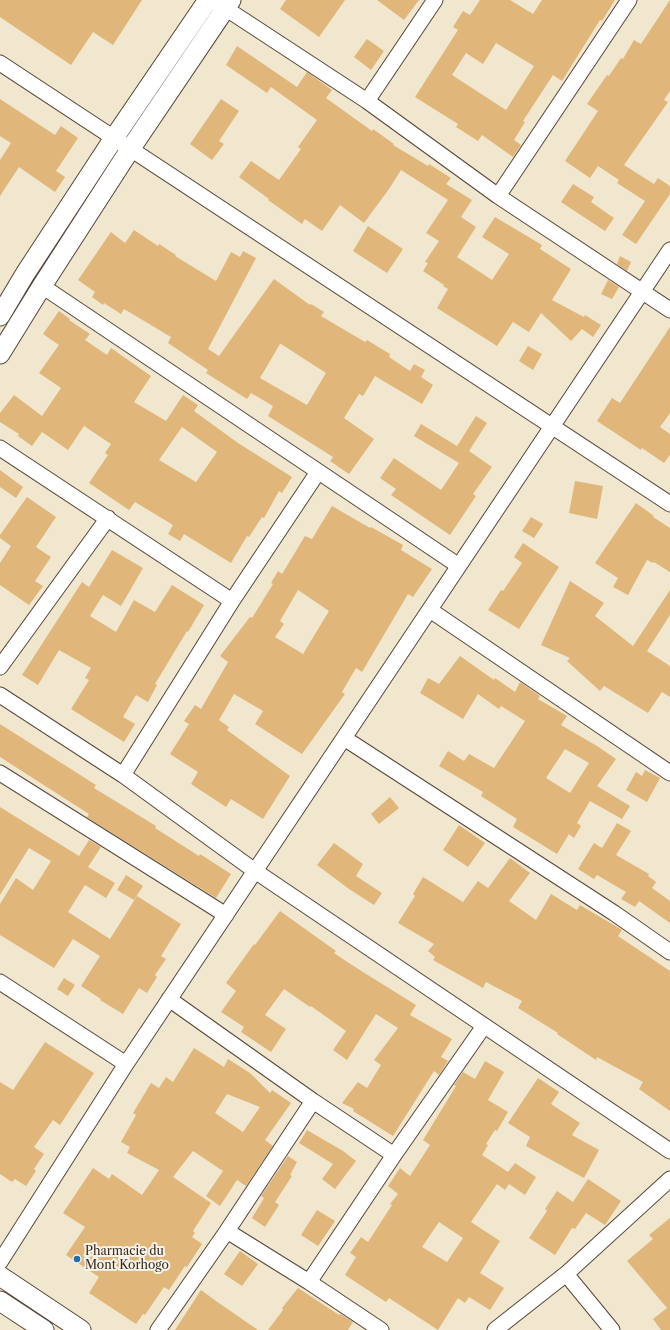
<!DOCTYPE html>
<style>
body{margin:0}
canvas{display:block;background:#f0e7ce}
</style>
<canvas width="670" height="1330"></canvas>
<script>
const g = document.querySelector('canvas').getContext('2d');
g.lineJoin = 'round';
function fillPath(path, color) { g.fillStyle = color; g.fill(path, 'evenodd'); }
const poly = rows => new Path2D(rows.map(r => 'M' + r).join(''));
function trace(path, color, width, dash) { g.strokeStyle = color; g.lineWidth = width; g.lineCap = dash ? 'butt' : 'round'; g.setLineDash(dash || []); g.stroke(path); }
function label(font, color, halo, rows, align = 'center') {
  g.font = font + ' "Libre Caslon Text",serif'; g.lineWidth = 4; g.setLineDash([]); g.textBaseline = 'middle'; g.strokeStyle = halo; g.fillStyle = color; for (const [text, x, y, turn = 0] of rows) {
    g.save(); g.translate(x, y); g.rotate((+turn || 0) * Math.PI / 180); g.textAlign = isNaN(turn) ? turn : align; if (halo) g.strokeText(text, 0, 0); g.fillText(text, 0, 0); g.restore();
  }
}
const building = poly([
 [0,0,142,0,113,45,93,32,71,65,0,17],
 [286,0,345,0,319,37,280,9],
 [377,0,419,0,404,20],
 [480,0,510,0,533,14,542,0,615,0,602,21,600,20,562,81,553,75,523,121,525,122,514,140,521,145,513,157,482,135,478,141,456,127,458,124,415,97,458,30,453,27,463,11,470,15],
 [496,43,534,66,506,110,452,75,466,53,483,64],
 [670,0,670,91,664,100,668,102,624,165,654,184,658,178,670,186,670,194,636,244,622,235,645,201,617,183,619,180,598,166,590,178,565,161,598,111,587,104,607,75,609,76,621,58,623,59,634,40,641,44],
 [367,39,384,51,371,70,354,57],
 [237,46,297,87,307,72,332,90,326,98,372,131,373,129,394,144,393,145,428,166,429,164,451,178,446,184,472,200,461,217,476,227,457,257,492,280,509,254,482,237,495,217,542,245,540,249,571,269,552,300,584,317,585,315,601,325,593,337,582,329,571,341,541,313,529,332,513,322,497,346,437,308,448,289,443,286,444,285,423,271,428,263,425,262,439,241,426,233,448,200,401,170,389,189,364,223,340,205,322,231,305,219,302,224,268,200,269,199,239,177,251,161,279,180,301,149,298,147,317,120,271,87,267,93,226,65],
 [0,99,55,135,61,126,78,138,56,171,65,177,55,192,19,167,0,196,0,160,11,143,0,136],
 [221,99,239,111,219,141,224,144,212,160,190,144],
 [573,184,594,197,591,202,614,218,605,231,561,202],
 [368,226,403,249,387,273,353,251],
 [134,230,158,246,159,244,176,255,175,256,216,281,231,252,240,257,243,251,256,258,208,349,219,356,274,279,310,305,311,304,324,312,321,316,365,342,367,340,390,354,389,357,410,371,414,364,425,370,421,377,433,385,422,404,375,376,363,396,359,394,344,418,374,439,349,474,330,461,333,457,268,416,273,406,251,393,247,399,206,373,208,370,168,343,171,337,124,309,121,314,104,303,103,305,92,297,95,292,78,280,111,232,125,243],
 [280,344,281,344,326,373,307,405,260,378],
 [620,256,631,262,627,271,617,264],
 [608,280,619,287,612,299,601,294],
 [59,311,70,319,69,320,90,334,85,340,107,355,111,348,151,376,134,402,166,421,183,395,198,405,194,411,238,443,292,477,282,493,279,491,264,518,262,517,249,537,247,536,231,563,184,534,180,541,168,534,173,525,135,502,129,510,89,483,108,455,105,453,111,444,84,426,68,450,42,432,32,446,18,436,19,434,0,422,0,413,14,395,42,416,61,388,39,373,59,345,43,334],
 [182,427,217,452,196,482,159,460],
 [670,327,670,413,660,427,670,434,670,455,664,463,642,448,641,450,597,421,612,398,620,403],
 [528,346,542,354,533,370,519,361],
 [476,416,487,423,469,451,492,467,473,494,476,496,450,535,391,495,396,489,380,478,394,458,441,490,459,463,414,436,421,424,457,446],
 [0,470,23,487,16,498,0,487],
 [575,481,603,486,597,519,569,513],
 [27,497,56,517,36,547,51,557,35,581,43,586,29,605,0,585,0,563,11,546,0,538,0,535],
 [636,503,654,516,653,517,670,528,670,572,654,562,653,563,647,560,628,595,613,587,618,578,595,563],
 [332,506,370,528,371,527,403,545,401,550,432,569,413,597,408,594,362,672,356,668,342,692,345,694,302,754,255,724,263,711,234,694,219,720,229,727,227,730,290,776,263,819,231,799,226,807,191,784,198,772,170,754,189,724,184,721,195,705,201,709,228,662,220,656,250,617,252,618,273,584,271,583,278,571,282,574,305,536,312,539],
 [298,590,329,611,303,654,275,637,284,624,280,621],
 [531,517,543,524,534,538,522,531],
 [523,543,559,567,519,629,488,610,501,590,503,591,522,563,514,557],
 [112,550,143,568,121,606,103,595,90,616,116,632,134,600,155,612,172,585,204,605,188,632,187,631,155,684,157,685,148,702,136,695,123,717,135,724,124,742,71,709,89,680,85,678,91,668,59,650,38,685,22,675,82,582,89,587],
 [570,581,604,603,595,616,633,646,670,590,670,615,647,651,670,666,670,697,662,692,648,713,604,686,600,691,567,661,570,658,541,645],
 [460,656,494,680,495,678,515,692,520,682,540,696,538,699,567,716,561,725,597,746,616,759,597,786,630,806,622,819,590,801,577,823,581,826,574,838,569,834,557,854,513,827,517,819,481,796,483,792,439,766,448,751,464,761,469,754,494,768,525,721,501,706,499,709,478,694,463,719,420,693,428,678,439,684],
 [565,749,589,763,570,793,546,778],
 [0,724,96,785,94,788,156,826,155,828,199,856,200,854,231,874,216,898,99,825,87,817,89,814,0,757],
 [645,770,660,778,647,802,626,790,636,772,642,776],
 [390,797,399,808,379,824,371,814],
 [0,807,79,856,89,840,101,847,88,867,115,883,106,898,85,885,68,912,110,939,137,896,181,924,161,956,166,959,155,975,157,977,147,993,139,988,123,1014,100,1000,101,999,81,986,100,956,73,939,54,968,0,935,0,904,16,878,33,890,51,861,29,848,0,895],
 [617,823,631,831,616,855,649,874,648,876,656,882,652,888,670,901,670,923,639,901,635,907,621,899,626,892,597,875,594,879,578,869,594,843,602,848],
 [459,825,485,843,468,867,443,850],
 [334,843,363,864,356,876,382,893,374,905,349,889,317,865],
 [510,858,530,873,509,901,536,920,551,894,577,910,580,905,622,930,618,936,670,971,670,1111,639,1089,643,1082,597,1057,596,1060,557,1034,558,1033,518,1008,522,1001,486,982,483,988,433,960,435,957,428,951,434,944,398,923,415,896,413,894,423,877,463,902,478,881,488,888],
 [126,875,143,886,134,900,117,890],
 [280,911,336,951,334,953,355,967,416,1005,410,1015,452,1039,441,1057,448,1061,439,1075,434,1071,393,1136,353,1111,354,1109,342,1103,358,1082,367,1088,381,1065,374,1060,398,1028,376,1014,347,1060,333,1050,346,1031,311,1006,310,1007,284,989,265,1015,286,1029,271,1052,241,1032,244,1027,221,1012,236,991,226,983,254,944,255,945],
 [64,978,75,985,68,996,57,989],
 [45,1042,94,1073,60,1125,53,1120,34,1147,44,1154,34,1169,36,1171,26,1186,15,1179,12,1182,0,1174,0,1082,13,1090],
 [194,1048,224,1067,228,1059,250,1073,270,1093,272,1090,291,1103,265,1140,273,1146,246,1186,237,1180,220,1206,206,1196,223,1171,193,1151,173,1177,211,1203,193,1231,195,1233,192,1237,202,1244,187,1267,185,1266,169,1290,164,1287,145,1315,143,1314,136,1324,89,1293,99,1277,66,1255,85,1227,63,1213,93,1168,109,1179,112,1174,142,1195,159,1170,127,1153,130,1147,121,1142,136,1115,133,1113,151,1083,159,1088,166,1077,173,1082],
 [227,1094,260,1107,243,1132,215,1113],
 [485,1061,504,1072,488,1100,508,1112,497,1131,495,1130,486,1144,488,1145,482,1155,508,1172,515,1163,536,1177,525,1195,509,1184,505,1190,497,1184,471,1222,500,1241,480,1273,504,1288,490,1310,469,1297,465,1303,458,1298,438,1330,389,1298,386,1302,345,1275,356,1257,350,1253,361,1237,368,1242,392,1205,390,1204,398,1194,388,1186,400,1168,410,1176,430,1145,423,1140,456,1086,454,1085,463,1072,475,1079],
 [439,1222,463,1238,447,1262,422,1247],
 [538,1078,559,1092,551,1104,580,1123,572,1135,599,1150,584,1178,526,1146,530,1137,508,1123],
 [307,1130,343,1151,356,1161,335,1189,322,1179,333,1164,299,1143],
 [288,1156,297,1162,290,1175,292,1176,275,1202,279,1205,265,1227,252,1218,264,1198,261,1196],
 [588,1179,621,1201,605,1225,586,1213,575,1229,572,1228,555,1255,529,1238,547,1211,545,1209,557,1191,573,1202],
 [317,1210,335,1221,318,1246,301,1235],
 [670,1218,670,1330,661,1330,653,1319,667,1308,627,1261,653,1239,649,1235],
 [240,1251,258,1264,242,1286,224,1274],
 [298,1288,339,1315,340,1314,353,1322,348,1330,268,1330,283,1310,282,1308],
 [201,1290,216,1301,258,1330,175,1330]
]);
const minor = poly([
 [210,0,225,8,367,101,498,196,670,310],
 [0,63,670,504],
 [367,101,435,0],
 [498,196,629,0],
 [42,286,459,566],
 [0,448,232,601],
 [430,610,670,773],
 [0,667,108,518],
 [0,695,123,775,255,871,670,1151],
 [344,738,614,913,670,952],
 [0,773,226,915],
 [123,775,232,601,318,472],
 [0,982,126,1064],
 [169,999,313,1101,394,1155],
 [227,1231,309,1282,381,1330],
 [0,1262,126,1064,670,250],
 [566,1274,612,1330],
 [309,1282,394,1155,484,1026],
 [158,1330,227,1231,313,1101],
 [495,1330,566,1274,670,1179]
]);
const tertiary = poly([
 [0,316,25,274,114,138,208,0],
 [0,354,42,286,131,148,231,0],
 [0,1276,81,1330],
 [0,1301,44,1330]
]);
const markers = [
 [77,1259,4,"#1f6fb2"]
];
const poiNames = [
 ["Pharmacie du",85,1252],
 ["Mont Korhogo",85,1266]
];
fillPath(building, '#e0b67b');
trace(minor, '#564638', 17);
trace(tertiary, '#564638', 21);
trace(minor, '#fff', 15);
trace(tertiary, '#fff', 19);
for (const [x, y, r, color] of markers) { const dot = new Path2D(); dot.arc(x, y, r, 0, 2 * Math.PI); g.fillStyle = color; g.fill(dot); trace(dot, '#f7f3e8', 1.5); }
label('12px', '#3b2a1e', '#f7f3e8', poiNames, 'left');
</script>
